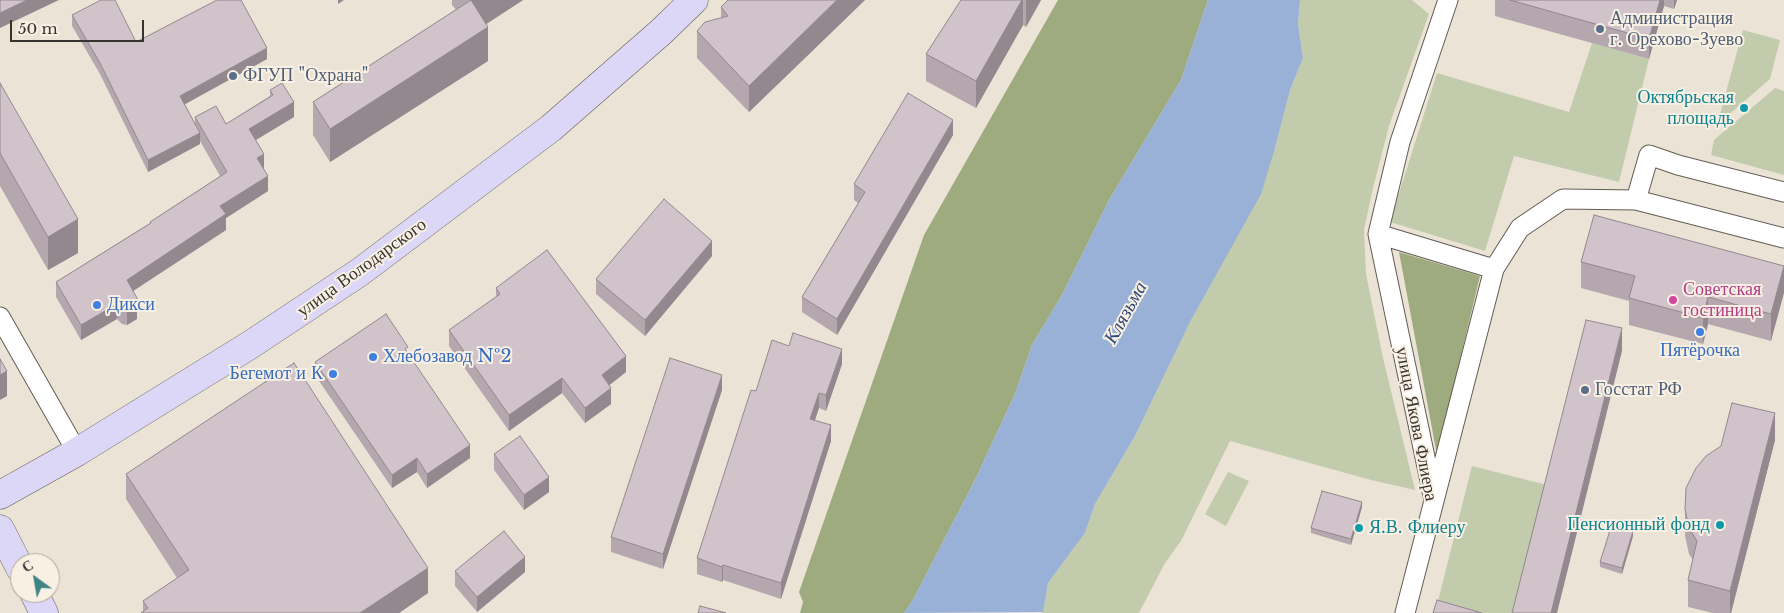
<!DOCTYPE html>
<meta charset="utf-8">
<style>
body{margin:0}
#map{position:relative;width:1784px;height:613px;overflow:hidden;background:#ece3d7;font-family:"Libre Baskerville",serif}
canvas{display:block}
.north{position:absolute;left:10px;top:553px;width:50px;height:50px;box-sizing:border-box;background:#f9f0e4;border:1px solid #aba59c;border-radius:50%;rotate:328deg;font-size:14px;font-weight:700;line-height:20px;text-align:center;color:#37342f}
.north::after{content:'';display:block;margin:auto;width:18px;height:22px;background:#3d8584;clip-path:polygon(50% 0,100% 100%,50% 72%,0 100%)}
.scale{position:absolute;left:10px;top:20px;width:134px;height:22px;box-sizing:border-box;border:2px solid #37342f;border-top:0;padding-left:6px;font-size:15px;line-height:18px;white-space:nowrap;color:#37342f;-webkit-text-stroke:4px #f9f0e4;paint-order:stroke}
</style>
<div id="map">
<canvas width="1784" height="613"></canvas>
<div class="north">С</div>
<div class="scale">50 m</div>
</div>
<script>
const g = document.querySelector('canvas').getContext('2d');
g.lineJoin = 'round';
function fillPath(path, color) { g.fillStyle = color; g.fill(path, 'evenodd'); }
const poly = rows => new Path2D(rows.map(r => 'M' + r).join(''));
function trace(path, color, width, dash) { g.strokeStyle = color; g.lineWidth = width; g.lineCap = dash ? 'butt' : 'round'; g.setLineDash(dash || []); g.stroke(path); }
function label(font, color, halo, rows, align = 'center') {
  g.font = font + ' "Libre Baskerville",serif'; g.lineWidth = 4; g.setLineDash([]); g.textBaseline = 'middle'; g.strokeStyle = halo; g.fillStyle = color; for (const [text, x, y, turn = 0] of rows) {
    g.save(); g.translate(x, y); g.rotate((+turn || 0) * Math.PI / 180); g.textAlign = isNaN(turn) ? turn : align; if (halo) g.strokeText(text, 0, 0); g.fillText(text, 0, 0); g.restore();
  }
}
const green = poly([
 [1300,0,1412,0,1429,14,1389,126,1373,188,1364,230,1366,274,1383,358,1415,490,1371,480,1230,441,1181,541,1165,563,1139,613,1042,613,1048,583,1085,533,1095,504,1135,436,1190,322,1225,258,1275,148,1290,90,1303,58,1298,24],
 [1743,30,1780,40,1770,79,1717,125],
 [1592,43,1649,59,1619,182,1514,156,1485,251,1390,222,1437,73,1569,112],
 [1775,88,1784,91,1784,175,1711,155,1714,140],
 [1472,466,1547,485,1514,613,1435,613],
 [1228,472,1249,481,1226,526,1205,514]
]);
const forest = poly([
 [1058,0,1208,0,1181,80,1109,200,1062,295,1032,345,1015,394,976,478,913,600,904,613,800,613,803,602,799,592,924,235],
 [1399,252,1480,276,1437,455]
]);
const water = poly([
 [1208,0,1300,0,1298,24,1303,58,1290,90,1275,148,1261,194,1190,322,1135,436,1095,504,1085,533,1048,583,1043,612,904,613,913,600,976,478,1015,394,1032,345,1062,295,1109,200,1181,80]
]);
const street = poly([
 [1636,200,1649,155,1678,165,1784,192],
 [1378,234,1494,269],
 [0,317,77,452],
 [1434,500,1378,234,1400,142,1448,0],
 [1405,613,1494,269,1520,228,1563,199,1636,200,1784,238]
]);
const secondary = poly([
 [0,495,77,452,250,345,360,272,551,128,661,32,694,0],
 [0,529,20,568],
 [34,593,44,613]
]);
const wall = poly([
 [452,0,523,0,486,24,488,61,330,162,313,135,313,102,456,10,452,5],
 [728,0,865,0,749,112,697,58,697,31,721,18,721,7],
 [961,0,1041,0,1026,27,1023,25,976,108,926,81,926,54],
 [1495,0,1677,0,1674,9,1664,6,1649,59,1495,16],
 [72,15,136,42,267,59,184,104,195,123,195,117,226,124,270,96,270,90,294,117,256,140,264,169,268,191,226,218,226,230,133,291,137,298,137,319,127,325,122,324,117,319,81,340,56,297,56,282,150,223,150,222,220,176,200,141,200,144,148,172,100,74,72,26],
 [0,83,78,253,48,270,0,186],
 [953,135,837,335,802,312,802,297,858,203,854,200,854,184],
 [712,256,645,336,596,294,596,279],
 [1581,262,1784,266,1771,341,1708,324,1703,344,1629,325,1629,301,1581,288],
 [496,288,626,372,609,385,611,404,585,423,562,393,509,431,449,346,449,330,496,297],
 [315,362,470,458,427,488,417,472,392,488,315,375],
 [842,364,826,411,819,408,815,420,831,441,781,599,723,580,722,582,697,574,697,558,756,391],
 [722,390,663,569,611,552,611,537],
 [1775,440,1731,613,1713,613,1688,607,1688,580,1693,560,1689,554,1685,536,1685,509],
 [494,454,549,492,524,510,494,470],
 [126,474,428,593,399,613,141,613,143,611,143,601,177,578,126,499],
 [1362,507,1351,545,1311,533,1311,528],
 [1633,536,1622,574,1600,567,1600,562],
 [455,571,525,572,477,612,455,586]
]);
const shadedWall = poly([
 [27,0,59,0,0,28,0,13],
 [338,0,344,0,338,4],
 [471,0,523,0,471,34],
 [837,0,865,0,749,112,749,86],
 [1022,0,1023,0,1023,25,976,108,976,81],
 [1026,0,1041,0,1026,27],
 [1660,0,1664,0,1664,6,1649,59,1649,39],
 [1674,0,1677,0,1674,9],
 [488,27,488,61,330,162,330,129],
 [267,48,267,59,180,107,180,96],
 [294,102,294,117,249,144,249,129],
 [953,120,953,135,837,335,837,319],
 [200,133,200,144,148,172,148,160],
 [264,154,264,169,257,158],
 [268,176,268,191,226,218,226,230,127,295,127,280,220,206],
 [78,219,78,253,48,270,48,237],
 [712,241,712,256,645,336,645,320],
 [1784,266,1784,293,1771,341,1771,314],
 [1708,297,1708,324,1703,344,1703,318],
 [117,304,117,319,81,340,81,325],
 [137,304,137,319,127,325,127,310],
 [1622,328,1622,351,1557,613,1551,613],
 [842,349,842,364,826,411,826,395],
 [626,356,626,372,602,391,602,375],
 [7,371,7,396,0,400,0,375],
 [722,375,722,390,663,569,663,554],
 [562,378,562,393,509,431,509,415],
 [611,388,611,404,585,423,585,408],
 [819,393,819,408,810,434,810,419],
 [1775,413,1775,440,1731,613,1730,613,1730,591],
 [831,425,831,441,781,599,781,583],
 [470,445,470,458,427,488,427,474],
 [417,458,417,472,392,488,392,475],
 [549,477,549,492,524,510,524,495],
 [1362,502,1362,507,1351,545,1351,539],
 [1633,531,1633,536,1622,574,1622,568],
 [525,557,525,572,477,612,477,597],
 [723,565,723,580,722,582,722,567],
 [428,568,428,593,399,613,360,613]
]);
const building = poly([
 [0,0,27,0,0,13,0,0],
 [101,0,115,0,136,42,217,0,241,0,267,48,180,96,200,133,148,160,100,63,72,15,101,0],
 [471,0,488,27,330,129,313,102,471,0],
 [728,0,837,0,749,86,697,31,705,22,728,16,721,7,728,0],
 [961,0,1022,0,976,81,926,54,961,0],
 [1510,0,1660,0,1649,39,1510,0],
 [0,83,78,219,48,237,0,153,0,83],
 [282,83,294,102,249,129,264,154,257,158,268,176,220,206,226,214,127,280,137,298,137,304,127,310,122,309,117,304,81,325,56,282,151,223,150,222,227,172,195,117,216,106,226,124,273,95,270,90,282,83],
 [908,93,953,120,837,319,802,297,865,192,854,184,908,93],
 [664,199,712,241,645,320,596,279,664,199],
 [1594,215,1784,266,1771,314,1708,297,1703,318,1629,298,1635,276,1581,262,1594,215],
 [547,250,626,356,602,375,611,388,585,408,562,378,509,415,449,330,500,294,496,288,547,250],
 [386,314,408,347,405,349,470,445,427,474,417,458,392,475,315,362,386,314],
 [1586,320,1622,328,1551,613,1512,613,1586,320],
 [793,333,842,349,826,395,819,393,810,419,831,425,781,583,723,565,722,567,697,558,751,390,756,391,772,340,789,346,793,333],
 [670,358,722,375,663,554,611,537,670,358],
 [0,359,7,371,0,375,0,359],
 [294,363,428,568,360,613,141,613,148,608,143,601,189,570,126,474,294,363],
 [1732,403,1775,413,1730,591,1688,580,1697,541,1689,528,1685,509,1686,488,1696,468,1706,456,1721,446,1732,403],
 [520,436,549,477,524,495,494,454,520,436],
 [1322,491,1362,502,1351,539,1311,528,1322,491],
 [1612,524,1633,531,1622,568,1600,562,1612,524],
 [504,531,525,557,477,597,455,571,504,531],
 [1437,600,1482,613,1433,613,1437,600],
 [700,606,726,613,698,613,700,606]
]);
const markers = [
 [1600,29,5,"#5c6f8a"],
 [233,76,5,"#5c6f8a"],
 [1744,108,5,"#0f9aa8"],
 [1673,300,5,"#d1479c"],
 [97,305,5,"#3f7fe0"],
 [1700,332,5,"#3f7fe0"],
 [373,357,5,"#3f7fe0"],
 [333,374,5,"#3f7fe0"],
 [1585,390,5,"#5c6f8a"],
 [1720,525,5,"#0f9aa8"],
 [1359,528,5,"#0f9aa8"]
];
const serviceNames = [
 ["Администрация",1610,19],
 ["г. Орехово-Зуево",1610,40],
 ["ФГУП \"Охрана\"",243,76],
 ["Госстат РФ",1595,390]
];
const cultureNames = [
 ["Октябрьская",1734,98],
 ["площадь",1734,119],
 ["Пенсионный фонд",1710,525],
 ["Я.В. Флиеру",1369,528,"left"]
];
const streetNames = [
 ["улица Володарского",362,268,-36],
 ["улица Якова Флиера",1416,424,79]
];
const hotelNames = [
 ["Советская",1683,290],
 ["гостиница",1683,311]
];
const shopNames = [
 ["Дикси",107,305],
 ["Пятёрочка",1700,351,"center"],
 ["Хлебозавод №2",383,357],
 ["Бегемот и К",323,374,"right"]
];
const waterNames = [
 ["Клязьма",1126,313,-61]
];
fillPath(green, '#c2ccad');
fillPath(forest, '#9eab7f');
fillPath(water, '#99b0d7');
trace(street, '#635c52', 21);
trace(secondary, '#635c52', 29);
trace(street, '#fff', 19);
trace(secondary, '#dcd6f7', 28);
fillPath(wall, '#b4a8ae');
fillPath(shadedWall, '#92888d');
fillPath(building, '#d1c3ca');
trace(building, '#92888d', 1);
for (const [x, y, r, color] of markers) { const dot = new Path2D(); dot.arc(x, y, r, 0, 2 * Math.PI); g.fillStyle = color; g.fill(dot); trace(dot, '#f9f0e4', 2); }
label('18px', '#4e5e75', '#f9f0e4', serviceNames, 'left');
label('18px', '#0d838f', '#f9f0e4', cultureNames, 'right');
label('18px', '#37342f', '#f9f0e4', streetNames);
label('18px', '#b23c85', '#f9f0e4', hotelNames, 'left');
label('18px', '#366cbe', '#f9f0e4', shopNames, 'left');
label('italic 19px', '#2d487b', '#f9f0e4', waterNames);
</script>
